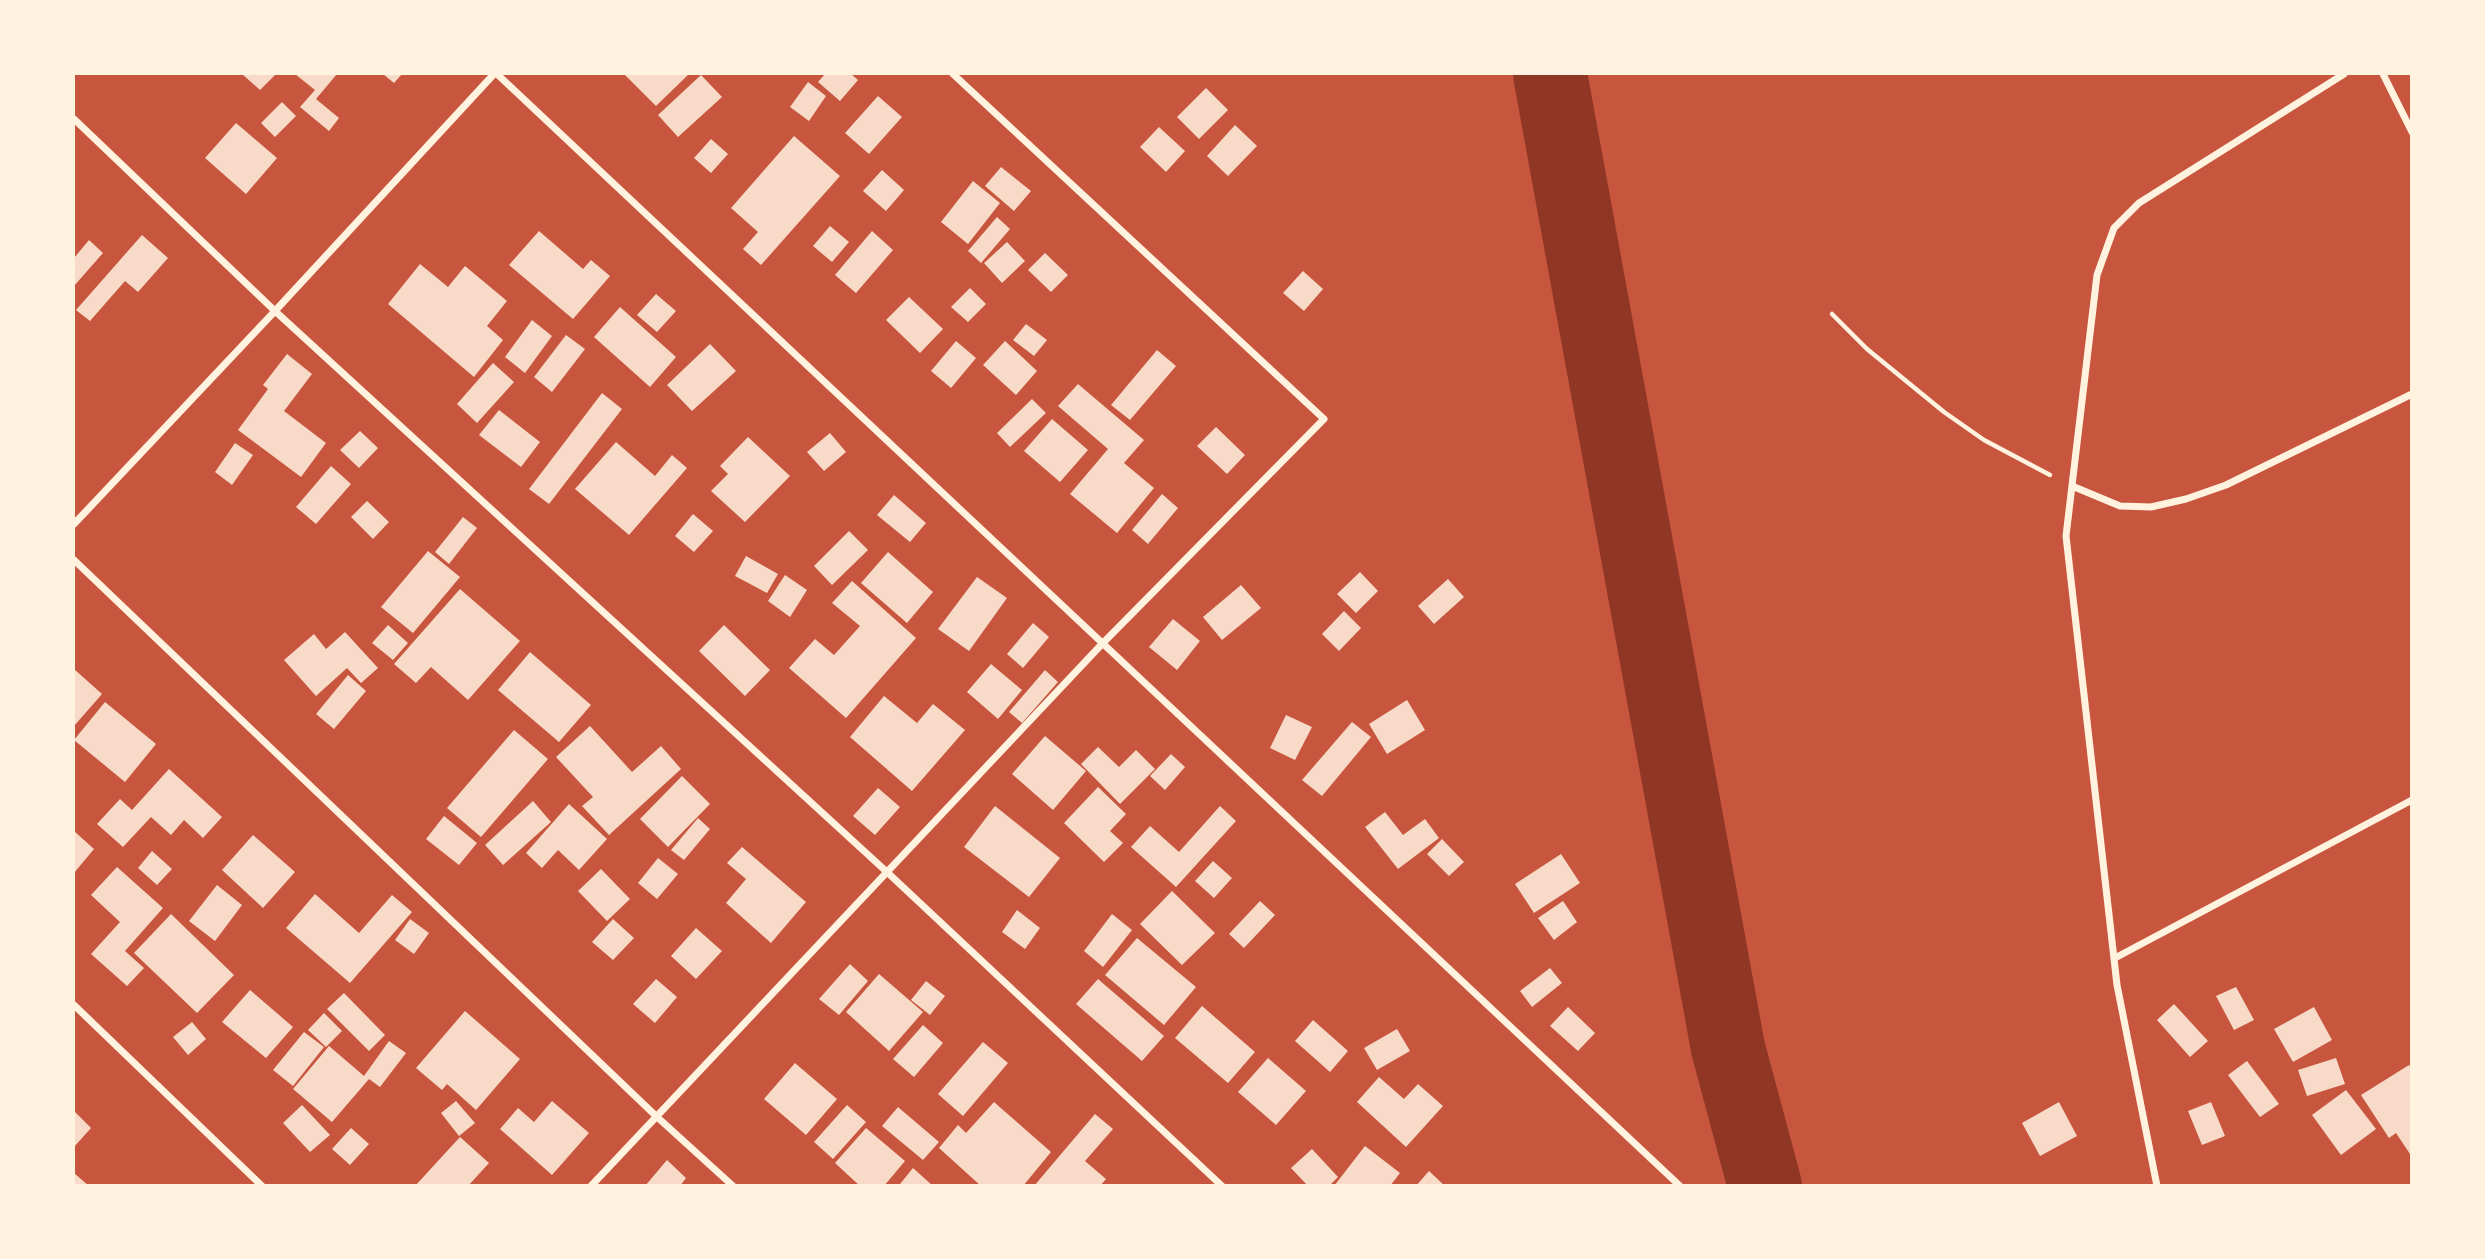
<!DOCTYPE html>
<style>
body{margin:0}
#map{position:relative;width:2485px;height:1259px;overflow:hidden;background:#c8553d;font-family:Lato,sans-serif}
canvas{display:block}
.frame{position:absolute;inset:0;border:75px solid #fff3e0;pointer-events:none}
</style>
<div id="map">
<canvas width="2485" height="1259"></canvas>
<div class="frame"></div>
</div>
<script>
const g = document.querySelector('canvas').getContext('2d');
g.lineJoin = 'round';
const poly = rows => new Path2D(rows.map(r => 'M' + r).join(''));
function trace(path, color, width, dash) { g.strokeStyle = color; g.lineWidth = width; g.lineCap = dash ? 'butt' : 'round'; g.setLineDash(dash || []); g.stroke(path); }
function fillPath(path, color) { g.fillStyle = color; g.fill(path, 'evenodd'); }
const river = poly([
 [1550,74,1728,1048,1765,1186]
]);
const building = poly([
 [242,74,276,74,260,90],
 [295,74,337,74,316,99,339,118,329,131,300,107,315,90],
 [383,74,402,74,394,83],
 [624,74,689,74,656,106],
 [825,74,851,74,858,80,840,101,818,82],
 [701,75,722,97,678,137,658,115],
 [808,82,826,96,809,121,790,107],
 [1206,88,1228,110,1199,139,1177,117],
 [878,96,902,117,869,154,845,133],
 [282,102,296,116,275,137,261,123],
 [236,123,277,158,246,194,205,158],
 [1235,125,1257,146,1228,176,1207,156],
 [1159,127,1185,151,1166,172,1140,147],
 [794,136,840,176,761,265,743,249,758,232,731,208],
 [711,139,728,154,711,173,694,158],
 [1001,167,1031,191,1014,211,985,186],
 [882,170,904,190,886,211,863,191],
 [973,181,1000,203,968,244,941,222],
 [997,217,1010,229,981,263,968,251],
 [830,226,849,242,832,262,813,246],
 [539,231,583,269,591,260,610,276,573,319,509,265],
 [872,231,893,250,856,293,835,275],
 [142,235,168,258,138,292,125,281,90,321,76,310],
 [89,240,103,253,74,286,74,258],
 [1007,242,1025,261,1002,283,984,263],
 [1045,253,1068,275,1051,292,1028,270],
 [420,264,448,287,465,266,507,301,487,326,503,340,474,377,388,304],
 [1303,271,1323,289,1304,311,1283,293],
 [970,288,986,304,968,322,951,307],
 [656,294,676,311,657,332,637,315],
 [909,297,943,329,920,353,886,320],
 [620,307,676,357,650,387,594,337],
 [532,320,552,336,525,373,505,357],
 [1026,324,1047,340,1034,356,1013,340],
 [566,335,585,349,552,392,534,377],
 [956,341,976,358,951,388,931,371],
 [1005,341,1037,371,1016,395,983,365],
 [710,344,736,371,692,411,667,385],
 [1157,350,1176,366,1130,420,1111,405],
 [287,354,312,374,284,411,326,443,301,477,238,430,268,389,263,385],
 [493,363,514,382,477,423,457,404],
 [1078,384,1144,440,1124,463,1154,488,1117,533,1070,494,1108,449,1058,406],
 [602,393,622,409,549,504,529,489],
 [1032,399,1046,413,1010,447,997,433],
 [499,410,540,442,521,467,479,435],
 [1052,419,1088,450,1060,482,1024,451],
 [1216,427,1245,455,1227,474,1197,446],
 [360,431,378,448,359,468,340,450],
 [830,433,846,452,824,471,807,452],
 [748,437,790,476,745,522,711,491,728,474,720,466],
 [616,442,655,476,672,455,687,468,629,535,575,489],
 [235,443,253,455,232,485,215,472],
 [331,466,351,484,316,524,296,507],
 [1162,494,1178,508,1148,544,1132,530],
 [894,495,926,523,910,542,877,515],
 [367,501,389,522,373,539,351,517],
 [693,514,713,531,694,552,675,536],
 [463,517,477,528,449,564,435,552],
 [849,531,868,550,832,585,814,566],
 [428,551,460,577,413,633,381,607],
 [888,552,933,592,907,623,861,583],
 [746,556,778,574,767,593,735,576],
 [1360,572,1378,591,1356,613,1337,594],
 [785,575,807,590,790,617,768,601],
 [977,577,1007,598,969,651,938,629],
 [1448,579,1464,597,1434,624,1418,606],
 [852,581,916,638,846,718,789,668,815,639,834,655,860,626,832,603],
 [1241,585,1261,608,1222,640,1203,617],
 [460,589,520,641,468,700,431,667,416,683,394,664],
 [1344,611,1361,628,1339,651,1322,634],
 [1173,619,1200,641,1177,670,1149,647],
 [1033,623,1049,637,1023,668,1007,654],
 [388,625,408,643,393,660,372,643],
 [724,625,770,670,745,696,699,651],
 [345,632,378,668,361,683,347,668,316,696,284,660,314,634,326,649],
 [530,652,591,705,559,742,498,690],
 [991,664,1022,690,998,719,967,692],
 [74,669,102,694,74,726],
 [1045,670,1058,682,1022,723,1009,712],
 [348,675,366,691,334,729,316,714],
 [884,696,917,723,933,704,965,730,912,791,850,737],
 [1407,700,1425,730,1387,754,1369,724],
 [105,702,156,744,125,782,74,740],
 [1286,715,1312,727,1295,760,1270,748],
 [1352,722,1371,737,1322,796,1302,780],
 [590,726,632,772,661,746,681,769,609,835,582,806,593,797,556,757],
 [514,730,548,759,481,837,447,808],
 [1045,736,1086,771,1053,810,1012,774],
 [1098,747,1119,767,1136,750,1155,769,1120,804,1081,764],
 [1171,754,1185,767,1165,790,1150,776],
 [169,769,222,817,203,838,184,820,171,835,151,817,123,847,97,824,120,799,132,810],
 [682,776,710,804,668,847,640,819],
 [1098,787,1126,814,1110,831,1123,843,1104,862,1064,823],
 [878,788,900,807,875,835,853,816],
 [533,801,551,822,503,865,485,845],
 [569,804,607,839,579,870,558,850,542,868,526,853],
 [995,806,1060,858,1029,897,964,847],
 [1220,806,1236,821,1176,887,1131,847,1150,826,1179,852],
 [1385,812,1403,835,1425,819,1439,838,1398,869,1365,827],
 [444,816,477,843,459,865,426,839],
 [698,818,710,829,684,860,671,850],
 [74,831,94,849,74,873],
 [253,835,295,872,263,908,222,870],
 [1442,839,1464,862,1449,876,1427,854],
 [742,847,806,902,771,943,726,903,746,879,727,863],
 [152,851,172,869,157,885,138,868],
 [1561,854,1580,883,1534,913,1515,884],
 [658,858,678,874,657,899,638,883],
 [1213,861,1232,878,1214,898,1195,881],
 [117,867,163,908,125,951,144,968,127,986,91,954,120,922,91,895],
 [601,869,630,899,607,921,578,891],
 [217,885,242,905,215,941,189,921],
 [1172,891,1215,933,1182,965,1140,924],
 [315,894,359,933,392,895,412,912,350,983,286,928],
 [1260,901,1275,915,1244,948,1229,934],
 [1563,901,1577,922,1554,940,1538,918],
 [1017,910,1040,928,1025,949,1002,932],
 [171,914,234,975,197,1013,134,953],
 [1112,914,1132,930,1103,967,1084,951],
 [410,919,429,933,414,954,395,940],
 [613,919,634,938,613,960,592,942],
 [696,928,722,951,696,979,671,956],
 [1137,938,1196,987,1164,1025,1105,975],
 [850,964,868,981,839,1015,819,999],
 [1550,968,1562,983,1532,1007,1520,991],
 [879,974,923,1012,889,1051,846,1012],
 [656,979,677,997,655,1023,633,1004],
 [1098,979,1164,1036,1142,1061,1076,1004],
 [926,981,945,996,930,1015,911,1000],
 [2236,987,2254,1020,2234,1030,2216,996],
 [250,990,293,1027,266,1058,222,1022],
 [344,993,385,1035,369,1051,327,1009],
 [2174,1004,2208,1041,2190,1057,2157,1020],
 [1202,1006,1255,1052,1228,1083,1175,1038],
 [1568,1007,1595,1033,1578,1051,1550,1026],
 [2314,1007,2332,1040,2293,1062,2274,1029],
 [465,1011,520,1059,476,1110,447,1084,442,1090,416,1068],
 [324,1013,342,1031,326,1047,308,1030],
 [1313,1020,1348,1051,1330,1072,1295,1041],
 [192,1022,206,1039,188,1055,173,1037],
 [923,1025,943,1043,914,1077,893,1059],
 [1397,1029,1410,1051,1377,1070,1364,1048],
 [304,1032,324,1047,293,1086,273,1070],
 [389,1041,406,1053,380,1087,369,1079,332,1122,293,1089,329,1046,364,1076],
 [983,1042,1008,1063,963,1116,938,1094],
 [1268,1058,1306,1091,1276,1125,1238,1092],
 [2336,1058,2345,1084,2307,1096,2298,1070],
 [2247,1061,2279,1104,2260,1117,2228,1075],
 [795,1063,837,1099,806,1135,764,1099],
 [2409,1065,2412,1069,2412,1157,2396,1133,2389,1138,2361,1095],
 [1379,1077,1404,1099,1418,1084,1443,1106,1406,1147,1357,1102],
 [2346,1090,2376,1129,2341,1155,2312,1115],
 [456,1101,475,1123,459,1136,441,1113],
 [552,1101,589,1133,552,1175,500,1129,518,1108,534,1122],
 [994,1102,1051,1152,1023,1186,981,1186,939,1148,958,1125,966,1133],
 [2059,1102,2077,1136,2040,1156,2022,1123],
 [2211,1102,2225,1136,2202,1145,2188,1111],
 [302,1105,330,1135,310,1152,283,1123],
 [847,1105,866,1122,833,1159,814,1142],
 [898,1107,939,1142,923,1160,882,1126],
 [74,1111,91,1128,74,1147],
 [1095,1114,1113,1129,1085,1161,1106,1179,1100,1186,1034,1186],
 [351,1128,369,1144,350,1165,332,1149],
 [866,1128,905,1161,884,1186,860,1186,835,1163],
 [460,1137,489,1163,468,1186,415,1186],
 [1365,1146,1400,1173,1390,1186,1334,1186],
 [1312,1149,1338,1177,1329,1186,1308,1186,1291,1168],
 [667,1160,686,1178,680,1186,645,1186],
 [913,1168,933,1186,900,1184],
 [1429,1171,1445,1186,1416,1186],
 [74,1173,89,1186,74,1186]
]);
const path = poly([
 [1832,314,1867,349,1944,412,1984,440,2050,475]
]);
const minor = poly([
 [497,74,1680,1186],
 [2383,74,2412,132],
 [74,119,275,311,888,873,1222,1186],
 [2072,486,2120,506,2151,507,2186,499,2226,485,2412,394],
 [74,524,275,311,494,74],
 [74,560,656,1116,733,1186],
 [2115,958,2412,800],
 [74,1005,262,1186],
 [591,1186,1102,644,1324,419,953,74],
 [2157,1186,2117,985,2066,536,2097,275,2114,228,2139,203,2344,74]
]);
trace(river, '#8f3625', 74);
fillPath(building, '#f7dbc8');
trace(path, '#fff3e0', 4.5);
trace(minor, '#fff3e0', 7);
</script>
